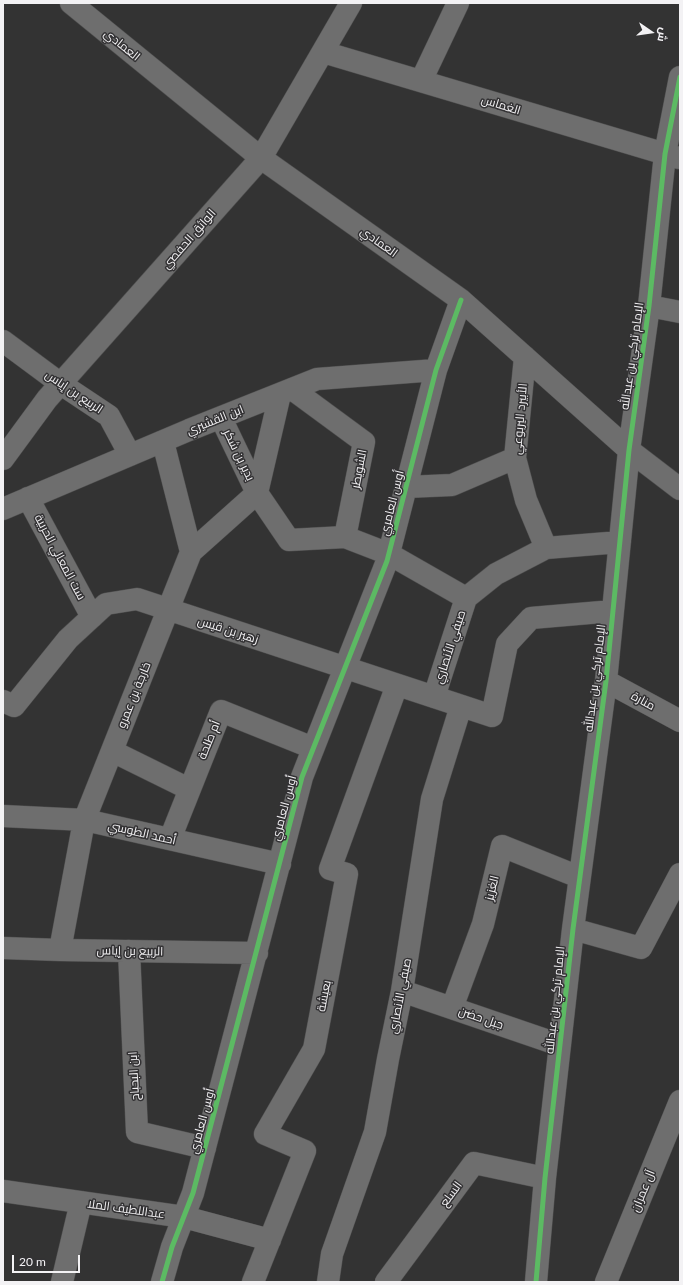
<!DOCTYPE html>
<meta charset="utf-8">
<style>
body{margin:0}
#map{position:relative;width:683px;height:1285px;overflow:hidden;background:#333;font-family:Lato,Cairo,sans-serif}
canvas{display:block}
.frame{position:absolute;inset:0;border:4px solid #f3f2f4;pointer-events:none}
.north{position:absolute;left:631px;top:12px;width:40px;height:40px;-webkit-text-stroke:3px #333234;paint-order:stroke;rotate:103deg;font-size:11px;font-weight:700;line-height:16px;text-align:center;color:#f3f2f4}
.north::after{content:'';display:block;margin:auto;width:14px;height:18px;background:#f3f2f4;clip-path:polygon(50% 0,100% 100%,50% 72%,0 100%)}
.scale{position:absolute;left:12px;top:1255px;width:68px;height:18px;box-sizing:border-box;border:2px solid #f3f2f4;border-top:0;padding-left:5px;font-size:12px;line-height:14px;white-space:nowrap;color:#f3f2f4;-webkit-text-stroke:3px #333234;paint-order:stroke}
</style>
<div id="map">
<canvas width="683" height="1285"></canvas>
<div class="frame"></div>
<div class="north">ش</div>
<div class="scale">20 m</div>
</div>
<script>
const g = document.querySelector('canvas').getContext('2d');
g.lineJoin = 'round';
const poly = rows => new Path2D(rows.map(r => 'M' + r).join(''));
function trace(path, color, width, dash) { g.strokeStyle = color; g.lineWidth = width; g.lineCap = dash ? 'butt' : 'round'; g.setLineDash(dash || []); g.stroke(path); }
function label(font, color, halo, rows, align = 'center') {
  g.font = font + ' Lato,Cairo,sans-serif'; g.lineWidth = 3; g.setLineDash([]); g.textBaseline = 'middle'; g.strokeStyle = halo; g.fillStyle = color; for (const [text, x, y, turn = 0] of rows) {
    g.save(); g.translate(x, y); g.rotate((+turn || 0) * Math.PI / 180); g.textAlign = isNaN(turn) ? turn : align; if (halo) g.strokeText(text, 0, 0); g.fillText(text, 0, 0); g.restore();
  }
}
const minor = poly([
 [71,3,261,158,461,300,629,450,680,489],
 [323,52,679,158],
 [421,81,458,3],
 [649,306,680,312],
 [3,341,61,384,109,416,130,455],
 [525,357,515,458,526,500,546,548],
 [292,389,364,442,345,537],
 [221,418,257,493,289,540,345,537,389,554,466,598,496,574,546,548,620,542],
 [3,459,47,399,261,158,351,3],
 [406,487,452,485,515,458],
 [28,498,92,617],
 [3,509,189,430,317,379,436,370],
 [191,552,257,493,280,394],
 [606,681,680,721],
 [434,697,466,598],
 [3,701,14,706,68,639,106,604,137,599,492,716,507,644,531,618,613,611],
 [112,751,189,789],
 [3,816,85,820,280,864],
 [170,839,221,711,313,748],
 [573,929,641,948,680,874],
 [3,948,60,950,257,953],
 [60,950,84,821,191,552,163,442],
 [129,951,137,1132,205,1148],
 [402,991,560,1045],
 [452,1008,483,924,502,846,579,877],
 [3,1191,184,1217,270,1240],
 [62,1282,81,1202],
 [162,1282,172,1247,193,1193,302,777,387,561,436,370,461,300],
 [253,1282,305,1151,265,1134,314,1049,347,874,330,869,397,685],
 [328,1282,332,1254,375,1132,388,1059,402,991,432,799,461,706],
 [386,1282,474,1163,545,1178],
 [536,1282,545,1178,573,929,606,681,629,450,649,306,665,154,680,77],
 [606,1282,680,1101]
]);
const cycleway = poly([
 [162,1282,172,1247,193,1193,302,777,387,561,436,370,461,300],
 [536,1282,545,1178,573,929,606,681,629,450,649,306,665,154,680,77]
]);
const streetNames = [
 ["العمادي",122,45,39],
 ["الغماس",501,105,17],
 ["الواثق الحفصي",189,239,-49],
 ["العمادي",379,242,36],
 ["الإمام تركي بن عبدالله",632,356,-82],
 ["الربيع بن إياس",74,392,34],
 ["الأبيرد اليربوعي",520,419,-85],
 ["ابن القشيري",215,420,-22],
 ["بدير بن شكر",239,455,64],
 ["الشويطر",359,469,-79],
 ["أوس العامري",392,503,-76],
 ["ست المعالي الحربية",60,557,62],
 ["زهير بن قيس",228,630,18],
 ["صيفي الأنصاري",450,647,-72],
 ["الإمام تركي بن عبدالله",595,678,-83],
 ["خارجة بن عمرو",134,695,-68],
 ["منارة",643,701,28],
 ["أم طلحة",209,740,-68],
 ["أوس العامري",284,808,-75],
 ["أحمد الطوسي",142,833,13],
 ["الغزيز",492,888,-76],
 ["الربيع بن إياس",130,951,1],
 ["بعيشة",324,996,-79],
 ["صيفي الأنصاري",400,996,-79],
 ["الإمام تركي بن عبدالله",555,1000,-84],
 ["جبل حضن",481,1018,19],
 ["ابن البحباح",134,1076,-93],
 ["أوس العامري",202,1121,-75],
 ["آل عمران",643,1191,-68],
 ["السلع",451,1194,-53],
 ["عبداللطيف الملا",126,1209,8]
];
trace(minor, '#4f4f4f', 23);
trace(minor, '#6e6e6e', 22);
trace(cycleway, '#5cba63', 5);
label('12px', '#f3f2f4', '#333234', streetNames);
</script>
